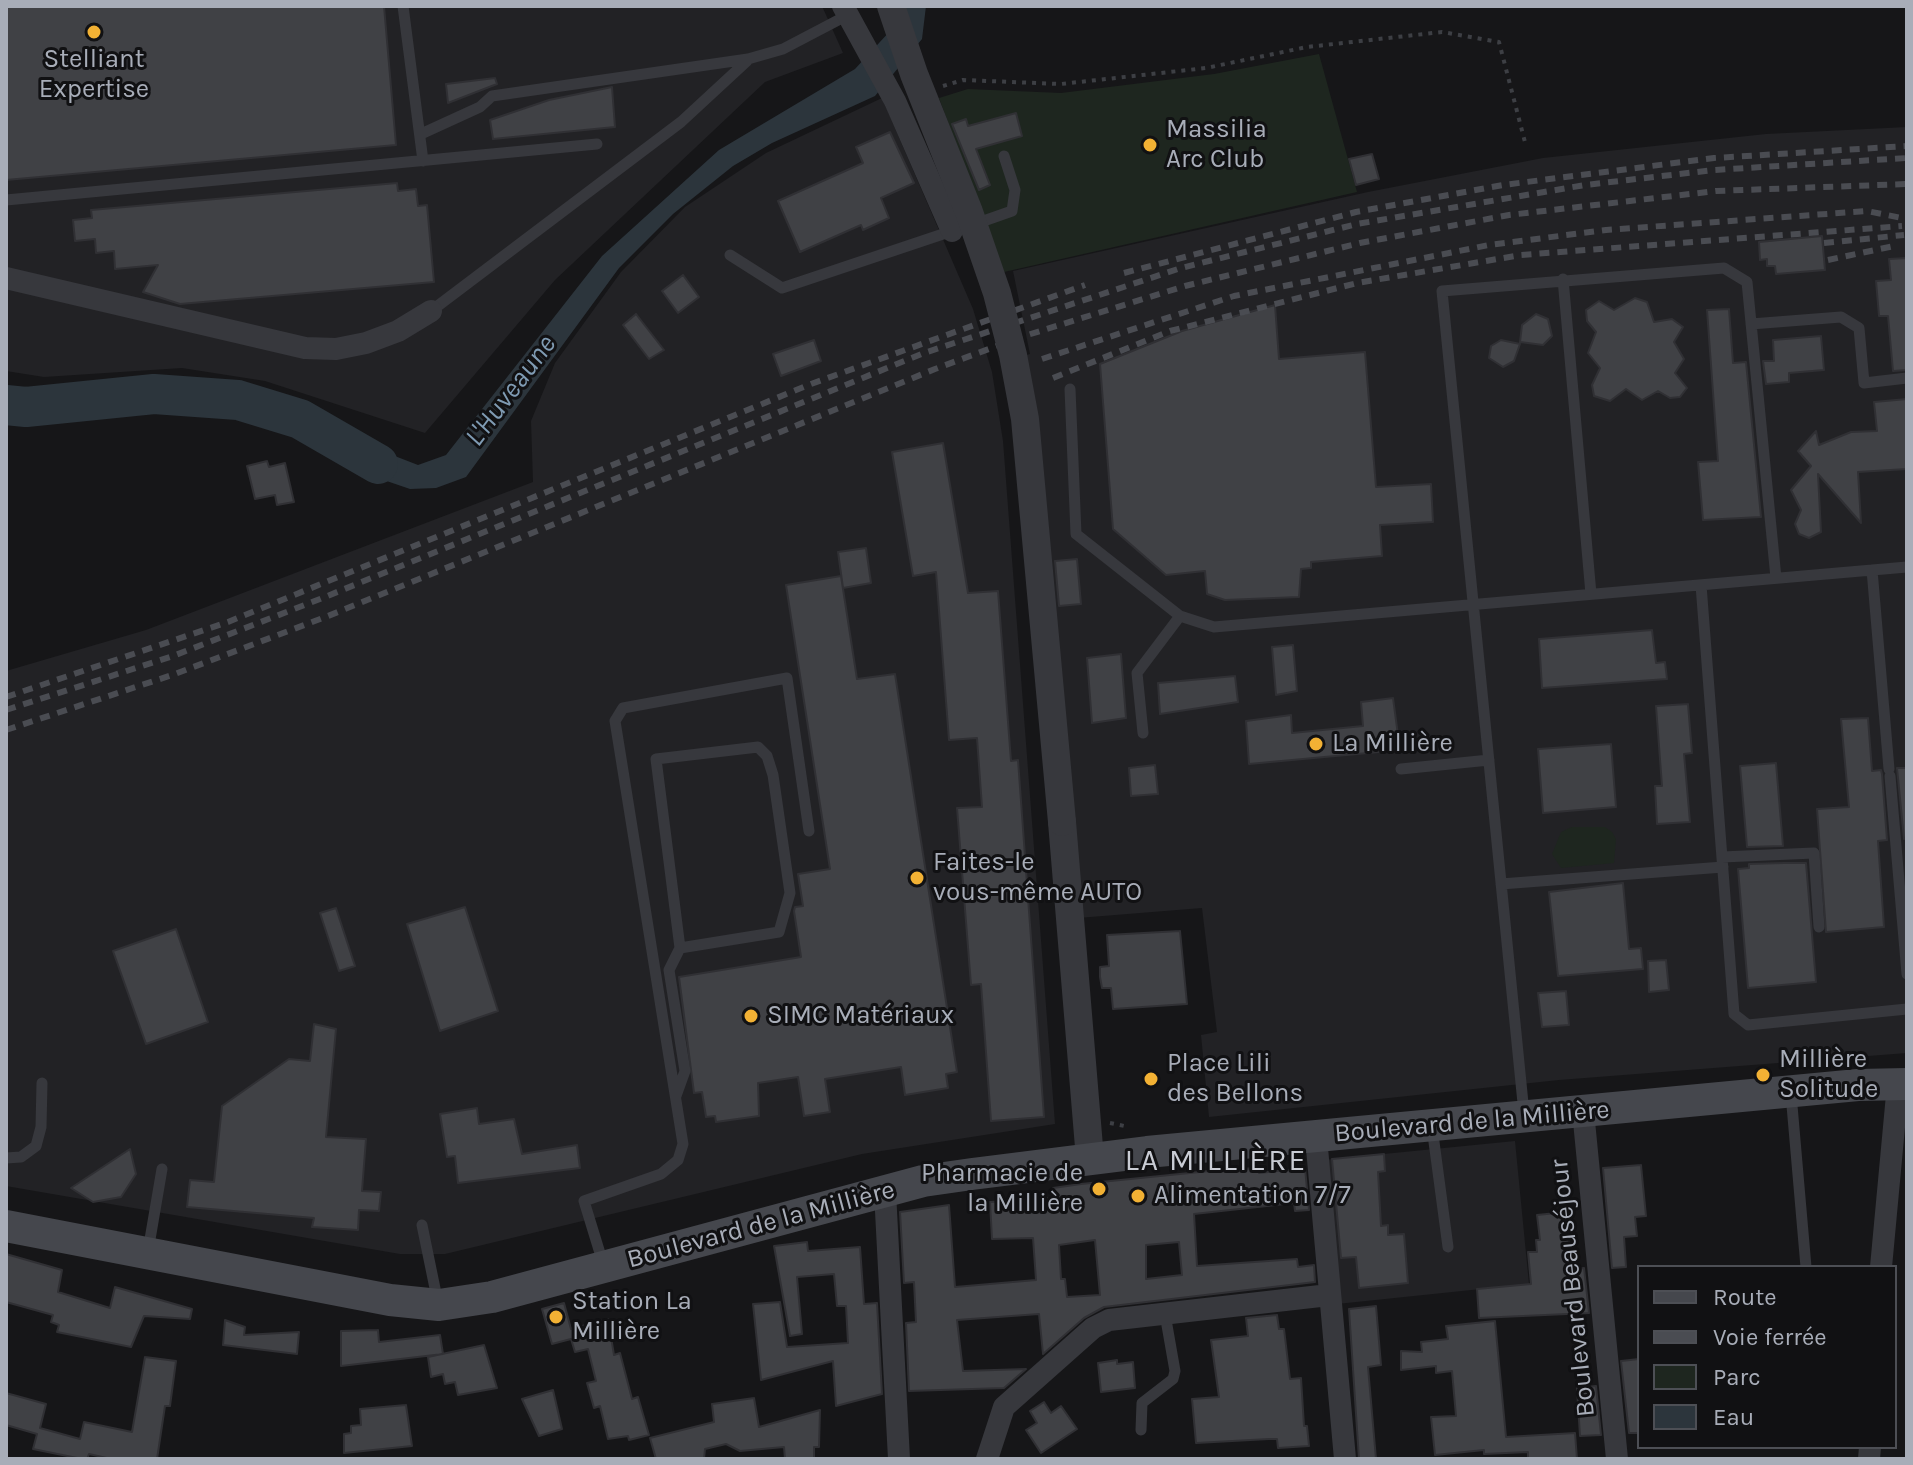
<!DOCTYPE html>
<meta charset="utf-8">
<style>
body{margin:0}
#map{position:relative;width:1913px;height:1465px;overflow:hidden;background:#161618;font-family:Karla,sans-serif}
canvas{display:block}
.frame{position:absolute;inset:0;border:8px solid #a8adb8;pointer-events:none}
.legend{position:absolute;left:1637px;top:1265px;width:260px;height:184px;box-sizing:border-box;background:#111113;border:2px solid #4d4f55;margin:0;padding:10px 14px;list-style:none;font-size:24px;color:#a8adb8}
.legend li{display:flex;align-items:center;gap:16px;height:40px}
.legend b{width:40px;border:2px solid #4d4f55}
</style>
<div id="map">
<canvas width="1913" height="1465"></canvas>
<div class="frame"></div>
<ul class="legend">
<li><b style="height:10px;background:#45474d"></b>Route</li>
<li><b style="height:10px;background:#4a4c52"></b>Voie ferrée</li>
<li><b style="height:22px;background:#1e261f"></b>Parc</li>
<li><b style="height:22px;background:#2c353c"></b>Eau</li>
</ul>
</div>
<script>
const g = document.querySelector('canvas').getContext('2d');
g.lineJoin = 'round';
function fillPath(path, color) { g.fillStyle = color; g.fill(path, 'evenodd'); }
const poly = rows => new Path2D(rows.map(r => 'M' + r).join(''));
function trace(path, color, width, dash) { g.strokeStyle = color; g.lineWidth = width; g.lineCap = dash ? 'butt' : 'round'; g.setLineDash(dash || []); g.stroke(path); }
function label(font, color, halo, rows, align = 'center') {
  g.font = font + ' Karla,sans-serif'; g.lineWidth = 6; g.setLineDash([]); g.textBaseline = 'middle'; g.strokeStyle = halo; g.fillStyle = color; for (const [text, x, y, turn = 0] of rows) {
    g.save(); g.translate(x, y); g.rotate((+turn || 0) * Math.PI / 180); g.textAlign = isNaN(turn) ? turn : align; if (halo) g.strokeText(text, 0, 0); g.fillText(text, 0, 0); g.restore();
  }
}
const built = poly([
 [6,6,822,6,843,53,765,82,555,280,425,433,265,381,182,368,44,377,6,371],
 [882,98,973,309,992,372,1003,441,1055,1124,862,1154,445,1254,400,1254,6,1186,6,671,146,630,533,482,531,421,555,363,621,272,685,207,766,153],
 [1907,127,1907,1053,1559,1080,1209,1117,1201,1035,1217,1032,1202,908,1078,918,1023,356,1030,354,1013,271,1368,192,1543,158,1766,134],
 [1515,1141,1529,1284,1337,1304,1323,1160]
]);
const green = poly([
 [1319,54,1357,192,1004,272,939,98,968,89,1061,93,1214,74],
 [1572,827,1605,827,1612,832,1616,839,1614,863,1561,868,1552,854,1561,832]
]);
const water = poly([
 [890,6,926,6,922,39,875,96,772,143,733,166,673,214,619,268,466,477,436,488,410,489,372,476,322,451,338,422,387,453,418,465,446,455,602,256,719,150,855,69,891,30]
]);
const river = poly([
 [6,405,26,407,154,394,238,400,300,419,378,464]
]);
const building = poly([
 [6,6,384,6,396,145,6,180,6,6],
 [495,78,497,84,448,103,446,84,495,78],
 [612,87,615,127,493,139,490,120,549,100,612,87],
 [1016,113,1022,136,976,149,990,185,979,190,952,124,966,119,968,126,1016,113],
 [890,132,914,183,881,198,889,218,863,230,861,225,800,252,778,201,863,163,856,147,890,132],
 [1372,154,1379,179,1356,185,1349,159,1372,154],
 [397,183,398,191,416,189,418,206,427,205,434,282,180,304,143,292,158,265,115,269,114,251,96,253,95,239,75,241,73,220,92,218,91,210,397,183],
 [1822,236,1825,270,1776,274,1775,266,1767,266,1767,259,1760,260,1759,242,1822,236],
 [1907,258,1907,370,1893,371,1888,316,1879,316,1876,281,1891,280,1889,259,1907,258],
 [683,275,699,297,678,313,662,291,683,275],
 [1635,298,1647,302,1654,322,1672,319,1683,327,1674,342,1684,359,1675,373,1687,388,1680,397,1670,398,1658,391,1642,400,1626,389,1610,401,1594,396,1592,385,1600,368,1588,353,1596,332,1587,321,1586,310,1599,301,1614,310,1635,298],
 [1275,305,1279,359,1365,352,1376,487,1431,484,1433,522,1380,525,1382,556,1311,562,1311,568,1301,569,1299,597,1225,600,1207,594,1205,571,1166,575,1113,529,1100,364,1182,331,1275,305],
 [1729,309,1733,363,1746,362,1761,517,1703,520,1698,462,1718,461,1707,310,1729,309],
 [636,314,664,350,649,359,623,325,636,314],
 [1536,314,1548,319,1552,336,1543,345,1520,342,1522,325,1536,314],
 [1821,336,1824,370,1789,373,1789,382,1766,384,1763,361,1774,361,1773,340,1821,336],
 [814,340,821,361,781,376,773,354,814,340],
 [1501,340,1520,344,1514,361,1503,367,1489,358,1491,346,1501,340],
 [1907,399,1907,469,1858,472,1861,523,1818,474,1821,532,1809,538,1799,534,1795,524,1801,510,1791,490,1811,466,1798,451,1816,431,1819,445,1851,432,1877,431,1874,402,1907,399],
 [943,443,968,593,998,591,1011,761,1018,760,1044,1117,991,1121,981,984,971,985,957,808,982,807,977,738,949,740,936,572,913,576,892,452,943,443],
 [267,461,269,467,285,463,294,502,277,505,275,495,255,499,247,466,267,461],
 [866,548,871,583,843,588,838,552,866,548],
 [1077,559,1081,604,1059,606,1055,561,1077,559],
 [841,576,857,679,895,674,957,1072,946,1074,948,1088,905,1095,901,1067,825,1079,830,1112,804,1116,798,1077,758,1083,759,1116,716,1122,715,1116,706,1117,702,1092,694,1093,679,977,801,957,794,911,795,907,803,906,798,874,830,869,786,585,841,576],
 [1652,630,1656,663,1665,662,1667,679,1542,688,1539,639,1652,630],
 [1293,645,1297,691,1276,695,1272,647,1293,645],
 [1121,654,1126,718,1092,723,1087,658,1121,654],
 [1235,676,1238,702,1160,714,1158,683,1235,676],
 [1393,698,1400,750,1249,764,1246,721,1291,715,1292,733,1363,726,1361,702,1393,698],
 [1688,704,1692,753,1684,754,1690,822,1657,824,1655,786,1662,786,1656,706,1688,704],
 [1868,718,1872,771,1881,770,1882,774,1887,840,1878,841,1884,927,1826,932,1817,809,1849,807,1841,719,1868,718],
 [1611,744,1616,807,1543,813,1538,749,1611,744],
 [1776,763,1783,846,1747,847,1740,766,1776,763],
 [1155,765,1158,794,1131,796,1129,768,1155,765],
 [1897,768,1907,768,1907,838,1904,839,1897,768],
 [1784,863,1806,863,1816,982,1748,988,1738,869,1749,868,1749,864,1784,863],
 [1623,883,1629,949,1641,948,1643,969,1558,976,1549,892,1623,883],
 [465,907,498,1011,440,1031,407,924,465,907],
 [336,908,355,966,339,971,320,913,336,908],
 [176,929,208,1022,146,1044,113,951,176,929],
 [1180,931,1187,1004,1113,1009,1111,988,1102,988,1100,977,1100,967,1109,966,1107,935,1180,931],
 [1666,960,1669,990,1649,992,1648,961,1666,960],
 [1566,991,1569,1025,1542,1027,1538,993,1566,991],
 [314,1024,336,1029,326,1137,366,1139,362,1191,381,1192,379,1211,359,1210,358,1230,312,1227,314,1218,187,1207,190,1180,214,1182,222,1106,289,1059,310,1061,314,1024],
 [477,1108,479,1124,514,1119,522,1154,577,1145,580,1168,458,1183,455,1156,447,1157,440,1114,477,1108],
 [130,1149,136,1174,121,1197,93,1202,71,1188,130,1149],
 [1384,1154,1385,1171,1378,1172,1381,1226,1388,1225,1388,1235,1404,1234,1408,1283,1359,1288,1356,1257,1341,1258,1332,1159,1384,1154],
 [1641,1165,1646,1216,1635,1217,1637,1236,1624,1237,1626,1267,1612,1268,1603,1168,1641,1165],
 [1239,1168,1259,1169,1259,1173,1305,1168,1309,1210,1295,1211,1294,1203,1194,1214,1197,1266,1297,1259,1298,1267,1314,1265,1315,1282,1104,1307,1084,1318,1043,1354,1039,1314,957,1320,963,1371,1026,1369,1004,1388,909,1391,906,1323,916,1322,914,1282,904,1283,900,1212,949,1205,955,1287,1036,1280,1033,1238,992,1239,990,1202,1054,1198,1053,1188,1081,1184,1239,1168],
 [1095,1240,1100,1295,1067,1297,1065,1279,1061,1279,1059,1245,1095,1240],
 [1179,1242,1182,1275,1146,1279,1146,1245,1179,1242],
 [1566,1212,1572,1270,1584,1268,1589,1313,1479,1318,1477,1289,1531,1284,1528,1252,1537,1252,1536,1240,1540,1240,1537,1215,1566,1212],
 [807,1242,808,1251,860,1247,864,1304,877,1303,882,1394,836,1406,833,1361,761,1380,753,1304,780,1302,787,1347,848,1343,846,1306,837,1306,834,1274,797,1277,802,1334,790,1336,774,1246,807,1242],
 [6,1254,62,1270,58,1292,110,1308,115,1287,192,1309,190,1319,144,1316,131,1347,57,1332,59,1325,51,1322,53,1315,6,1302,6,1254],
 [564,1303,571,1329,608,1319,614,1355,620,1353,632,1399,638,1397,649,1435,629,1440,628,1436,608,1439,600,1406,594,1408,587,1383,596,1381,588,1349,575,1352,571,1339,552,1344,542,1309,564,1303],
 [1376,1306,1381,1365,1368,1367,1376,1459,1359,1459,1349,1309,1376,1306],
 [1277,1315,1279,1329,1284,1329,1290,1379,1301,1378,1304,1426,1307,1426,1309,1446,1278,1448,1277,1439,1269,1439,1196,1443,1192,1399,1219,1397,1211,1340,1248,1336,1246,1318,1277,1315],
 [225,1320,245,1327,244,1335,299,1332,297,1354,223,1345,225,1320],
 [1495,1321,1506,1437,1575,1433,1577,1459,1528,1459,1528,1452,1484,1454,1484,1450,1435,1455,1431,1417,1456,1416,1452,1371,1436,1373,1436,1366,1401,1370,1401,1351,1422,1352,1421,1342,1448,1339,1446,1326,1495,1321],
 [378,1330,379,1342,440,1335,443,1354,341,1366,341,1331,378,1330],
 [484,1345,497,1388,458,1395,455,1382,445,1384,443,1374,431,1377,428,1357,484,1345],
 [145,1357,176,1361,170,1406,165,1406,157,1459,111,1459,89,1454,87,1459,82,1459,33,1449,37,1434,6,1425,6,1393,46,1404,40,1428,80,1439,84,1422,132,1432,145,1357],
 [1639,1359,1639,1433,1629,1433,1621,1361,1639,1359],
 [1117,1360,1117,1364,1133,1362,1135,1388,1101,1392,1098,1363,1117,1360],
 [1596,1386,1601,1435,1580,1436,1577,1388,1596,1386],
 [553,1390,562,1429,539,1436,522,1399,553,1390],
 [754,1398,759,1427,820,1410,819,1447,814,1447,814,1459,785,1459,784,1447,740,1451,726,1444,705,1449,704,1459,656,1459,650,1438,714,1422,712,1404,754,1398],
 [1044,1402,1051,1413,1061,1406,1077,1429,1041,1453,1026,1430,1037,1423,1030,1411,1044,1402],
 [406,1405,412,1446,344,1453,344,1434,351,1433,351,1426,361,1425,360,1409,406,1405]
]);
const path = poly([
 [943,86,963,80,1061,84,1206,68,1307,47,1442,32,1499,42,1526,146],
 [1110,1123,1129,1127]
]);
const service = poly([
 [403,6,423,161],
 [421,134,480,107,492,96,748,59,783,49,846,16],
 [6,200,597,144],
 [975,224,1012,211,1015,190,1004,156],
 [730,255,782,288,955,230],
 [1563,279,1591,594],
 [431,311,681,122,747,61],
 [1751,324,1841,317,1859,328,1864,383,1907,378],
 [1070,389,1076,534,1180,616,1214,627,1907,567],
 [1872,570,1889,769],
 [1701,585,1734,1014,1748,1025,1907,1009],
 [1143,733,1137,673,1180,616],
 [1401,769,1489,760],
 [1890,776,1907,974],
 [1722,857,1814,853,1819,927],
 [1501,884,1723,867],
 [1791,1094,1806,1267],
 [676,1096,685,1071,669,970,680,948,779,932,790,893,773,775,767,756,758,747,656,759,680,948],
 [1524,1113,1442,291,1724,268,1747,282,1776,578],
 [1432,1127,1448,1247],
 [6,1158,21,1157,36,1146,41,1127,42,1083],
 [422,1225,438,1303],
 [148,1251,162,1169],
 [603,1263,584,1201,661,1174,678,1160,683,1144,615,721,623,708,787,678,809,831],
 [1141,1430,1142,1403,1173,1379,1175,1371,1165,1314]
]);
const minor = poly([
 [843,6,895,101,952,231],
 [6,278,305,348,336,349,366,343,398,331,431,311],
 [1583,1111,1617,1459],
 [1316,1137,1345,1459],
 [885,1192,899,1459],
 [1881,1267,1898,1084],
 [987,1459,1004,1407,1093,1328,1109,1320,1329,1295],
 [1869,1459,1870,1447]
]);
const tertiary = poly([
 [1062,822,1090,1159]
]);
const secondary = poly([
 [6,1226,390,1300,439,1305,492,1297,923,1181,972,1174,1147,1152,1858,1085,1907,1084]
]);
const rail = poly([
 [1824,243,1904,235],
 [1828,260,1894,246],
 [1124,273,1356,212,1503,185,1714,158,1907,146],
 [1042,359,1234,296,1489,245,1606,230,1867,211,1907,219],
 [1053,378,1170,331,1357,283,1521,255,1902,226],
 [6,697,228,622,811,384,1085,285],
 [6,710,173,656,320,599,924,353,1181,268,1357,224,1585,185,1714,170,1907,158],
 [6,730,175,674,328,616,935,369,1021,337,1185,286,1360,243,1509,215,1716,191,1907,184]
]);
const tertiaryBridge = poly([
 [891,6,914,74,969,212,997,293,1013,355,1025,419,1062,822]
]);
const markers = [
 [94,32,8,"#f2b134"],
 [1150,145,8,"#f2b134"],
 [1316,744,8,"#f2b134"],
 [917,878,8,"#f2b134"],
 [751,1016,8,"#f2b134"],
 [1763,1075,8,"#f2b134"],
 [1151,1079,8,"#f2b134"],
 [1099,1189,8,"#f2b134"],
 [1138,1196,8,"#f2b134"],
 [556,1317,8,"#f2b134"]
];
const poiNames = [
 ["Stelliant",94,60,"center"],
 ["Expertise",94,90,"center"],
 ["Massilia",1166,130],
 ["Arc Club",1166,160],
 ["La Millière",1332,744],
 ["Faites-le",933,863],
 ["vous-même AUTO",933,893],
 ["SIMC Matériaux",767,1016],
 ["Millière",1779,1060],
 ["Solitude",1779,1090],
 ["Place Lili",1167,1064],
 ["des Bellons",1167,1094],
 ["Pharmacie de",1083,1174,"right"],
 ["la Millière",1083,1204,"right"],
 ["Alimentation 7/7",1154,1196],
 ["Station La",572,1302],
 ["Millière",572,1332]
];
const streetNames = [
 ["Boulevard de la Millière",1472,1122,-5],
 ["Boulevard de la Millière",761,1225,-15],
 ["Boulevard Beauséjour",1573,1288,-96]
];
const waterNames = [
 ["L'Huveaune",511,391,-53]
];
const quarterNames = [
 ["LA MILLIÈRE",1216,1161]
];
fillPath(built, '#222225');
fillPath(green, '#1e261f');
fillPath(water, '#2c353c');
trace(river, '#2c353c', 40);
fillPath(building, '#404145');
trace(building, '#303034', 2);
trace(path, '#3d3f44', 4, [4, 6]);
trace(service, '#37383d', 11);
trace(minor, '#37383d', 22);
trace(tertiary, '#37383d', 28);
trace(secondary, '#45474d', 32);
trace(rail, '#4a4c52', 6, [10, 8]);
trace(tertiaryBridge, '#37383d', 28);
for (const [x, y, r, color] of markers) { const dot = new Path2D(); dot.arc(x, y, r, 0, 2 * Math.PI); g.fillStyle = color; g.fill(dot); trace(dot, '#111113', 3); }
label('26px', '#a8adb8', '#111113', poiNames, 'left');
label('26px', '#a8adb8', '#111113', streetNames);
label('italic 28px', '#7f9bb3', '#111113', waterNames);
g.letterSpacing = '2px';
label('30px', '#c9ccd4', '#111113', quarterNames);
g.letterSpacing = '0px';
</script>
